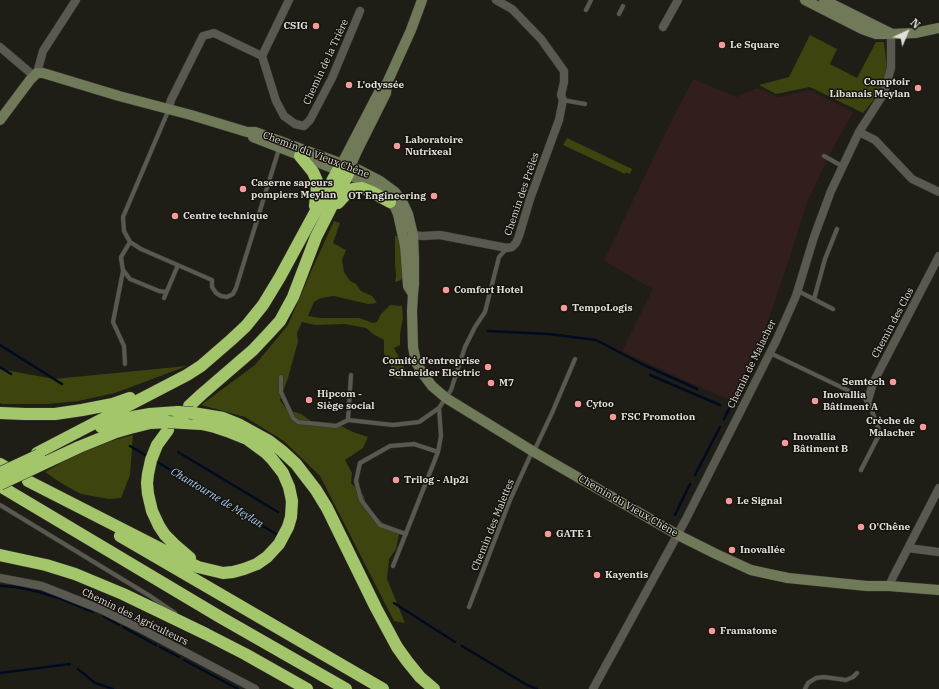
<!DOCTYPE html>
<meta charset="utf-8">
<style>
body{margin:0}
#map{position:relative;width:939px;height:689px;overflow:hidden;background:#1f1e16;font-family:"IBM Plex Serif",serif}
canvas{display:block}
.north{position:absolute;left:887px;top:12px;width:40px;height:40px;-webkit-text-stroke:3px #16140d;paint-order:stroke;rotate:44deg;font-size:11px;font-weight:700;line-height:16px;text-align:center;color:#dfded9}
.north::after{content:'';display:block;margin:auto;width:14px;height:18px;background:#dfded9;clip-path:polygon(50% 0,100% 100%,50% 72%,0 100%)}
</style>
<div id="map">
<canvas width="939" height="689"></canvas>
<div class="north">N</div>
</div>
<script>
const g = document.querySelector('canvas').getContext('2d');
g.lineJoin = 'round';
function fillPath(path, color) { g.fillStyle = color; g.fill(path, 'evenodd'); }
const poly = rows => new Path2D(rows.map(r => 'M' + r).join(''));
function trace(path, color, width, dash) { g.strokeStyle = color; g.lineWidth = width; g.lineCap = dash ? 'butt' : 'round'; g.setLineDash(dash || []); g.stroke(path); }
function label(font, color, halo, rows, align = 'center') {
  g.font = font + ' "IBM Plex Serif",serif'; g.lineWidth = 3; g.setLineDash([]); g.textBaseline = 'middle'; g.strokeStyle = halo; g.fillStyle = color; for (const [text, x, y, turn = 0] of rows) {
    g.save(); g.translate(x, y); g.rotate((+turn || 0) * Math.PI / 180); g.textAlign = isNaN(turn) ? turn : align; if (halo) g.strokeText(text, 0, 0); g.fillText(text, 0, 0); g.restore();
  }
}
const industrial = poly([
 [693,79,737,97,757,88,778,97,810,90,853,112,831,152,807,202,791,254,762,338,732,401,684,380,622,351,653,289,604,261,663,138]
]);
const green = poly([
 [810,35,837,49,830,64,857,78,876,42,884,42,887,68,881,91,863,113,810,87,776,94,759,85,789,77],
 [567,138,632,169,630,174,626,172,625,174,563,145],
 [334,221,340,223,333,243,346,250,342,260,344,272,350,281,356,284,361,291,372,296,377,303,368,304,334,296,321,298,314,302,308,316,320,318,359,318,373,323,377,322,381,314,390,305,402,306,403,318,400,334,400,345,394,348,405,369,402,379,395,378,391,375,391,361,384,354,384,340,373,334,366,328,345,324,315,325,302,322,297,333,298,342,295,352,288,378,280,400,286,409,301,414,311,421,335,423,353,432,368,437,363,448,345,460,352,473,351,483,364,496,366,507,383,523,400,530,396,549,389,559,387,579,405,623,394,621,320,476,284,441,245,417,201,405,255,365,288,325,313,267],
 [395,236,401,236,404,272,401,280,395,282,396,276,395,262],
 [187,366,115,393,78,401,48,404,3,404,0,403,0,369,54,379],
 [133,435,130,475,121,498,109,499,81,494,61,483,45,472,80,452,99,444]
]);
const stream = poly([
 [488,331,549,334,596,340,644,365,697,389],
 [0,345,62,384],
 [0,367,11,374],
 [650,375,720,405],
 [736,396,766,335],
 [724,419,729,409],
 [130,446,147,456],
 [178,452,278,512],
 [159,463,276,534],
 [695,475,720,427],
 [675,515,690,484],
 [0,586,16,587,39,592,62,599,93,612],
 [394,603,455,642],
 [103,616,119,625],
 [123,627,156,645],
 [462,646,527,685,537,689],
 [160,647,179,657],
 [184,660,238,689],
 [78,669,95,683,113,689],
 [0,673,70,664]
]);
const lane = poly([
 [586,10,591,0],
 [619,14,623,6],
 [563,100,585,104],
 [169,109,123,217,124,231,130,242,141,249,212,280,212,287,216,293,221,296,227,297,233,294,236,288,279,149],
 [824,156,842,166],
 [121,257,123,271,113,322,124,346,125,364],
 [121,260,121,257,130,242],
 [123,270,130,279,159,291,166,292],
 [798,291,833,309],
 [164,298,178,265],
 [814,299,825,259,837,229],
 [770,353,868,400,880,433,861,470],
 [351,375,348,420,393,425,419,422,439,408],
 [281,377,281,392,293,418,298,422,336,426,348,420],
 [534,451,552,413,575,359],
 [0,505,150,596,175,613],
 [406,534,380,525,361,500,356,481,360,463,390,446,414,444,438,452],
 [393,566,438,452,441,436,439,408,451,390,465,347,475,327,485,312,499,257,507,248],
 [469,607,510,500,532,452],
 [805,689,808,683,816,678,824,677,846,680,853,677,857,673]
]);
const street = poly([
 [663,27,678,0],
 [0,47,34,76],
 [262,56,276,101,284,116,295,124,304,126,310,120,332,78,360,11],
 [37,73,43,51,76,0],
 [169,108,171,100,203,36,214,33,262,56,289,0],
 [859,132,875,140,912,179,939,192],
 [413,235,422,236,440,235,507,248,512,247,516,243,519,236,530,199,559,120,563,100,561,95,564,82,564,71,541,39,512,9,496,0],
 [868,400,873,383,939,256],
 [939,488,908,548,939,552],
 [0,578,42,586,100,609,141,629,255,689],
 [889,586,893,577,908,548],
 [593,689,685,521,776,341,796,296,814,237,831,191,859,132,884,93,891,68,891,34]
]);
const secondary = poly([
 [805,0,862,29,876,34,891,34,915,33,939,28],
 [824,0,890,33],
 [0,120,30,80,37,73,43,73,119,96,191,115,247,132,255,132,359,170,380,181,395,192,402,201,408,214,413,235,414,258,414,284,413,294,412,311,413,347,416,362,423,374,432,386,446,398,534,452,678,535,716,554,751,570,769,574,788,578,867,586,889,586,939,590],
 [253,137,348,174,364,182,382,194,395,207,398,214,405,246,408,286,413,294],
 [339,169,379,92,387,83,411,30,422,0],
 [348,172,356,153,386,93,387,83]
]);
const highway = poly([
 [300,156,313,172,317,181,317,185,315,206],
 [338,203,349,191,353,189,362,188,372,192,390,202],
 [189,406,202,394,253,350,269,333,280,321,293,297,316,237,348,174],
 [0,413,25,414,55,414,82,410,113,404,130,398],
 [193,413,223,418,238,424,269,441,282,451,296,464,316,490,327,508,376,608,397,647,407,661,420,677,434,689],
 [101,427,133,417,150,414,178,412],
 [168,430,157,445,151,460,148,474,147,483,148,494,152,511,159,526,165,535,175,545,190,558],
 [37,453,187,375,201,366,231,340,246,326,263,305,280,277,338,170],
 [49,461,79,447,116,432,130,428,150,423,168,422],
 [0,464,17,474],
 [28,481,175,556,198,567,223,573,233,572,244,569,257,564,267,557,279,544,288,527,291,517,292,501,289,487,283,473,272,459,266,453,247,439,227,431,215,427,202,424,184,423],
 [0,486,220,617,346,689],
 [120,536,383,689],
 [0,555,46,565,75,574,123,594,206,634,245,654,307,689]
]);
const highwayBridge = poly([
 [178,412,193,413],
 [168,422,184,423],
 [0,473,39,455],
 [0,484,49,461]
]);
const markers = [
 [316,26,4,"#f59b9b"],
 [722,45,4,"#f59b9b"],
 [349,85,4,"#f59b9b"],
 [918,88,4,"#f59b9b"],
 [397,146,4,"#f59b9b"],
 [243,189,4,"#f59b9b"],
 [434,196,4,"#f59b9b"],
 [175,216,4,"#f59b9b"],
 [446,290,4,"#f59b9b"],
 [564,308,4,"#f59b9b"],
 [488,367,4,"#f59b9b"],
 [893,382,4,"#f59b9b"],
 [491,383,4,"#f59b9b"],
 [309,400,4,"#f59b9b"],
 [815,401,4,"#f59b9b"],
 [578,404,4,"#f59b9b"],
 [613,417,4,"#f59b9b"],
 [923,427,4,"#f59b9b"],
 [785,443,4,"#f59b9b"],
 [396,480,4,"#f59b9b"],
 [729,501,4,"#f59b9b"],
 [861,527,4,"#f59b9b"],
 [548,534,4,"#f59b9b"],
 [732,550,4,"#f59b9b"],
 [597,575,4,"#f59b9b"],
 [712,631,4,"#f59b9b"]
];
const poiNames = [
 ["CSIG",308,26,"right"],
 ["Le Square",730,45],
 ["Comptoir",910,82,"right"],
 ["Libanais Meylan",910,94,"right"],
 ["L'odyssée",357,85],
 ["Laboratoire",405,140],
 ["Nutrixeal",405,152],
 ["Caserne sapeurs",251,183],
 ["pompiers Meylan",251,195],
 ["OT Engineering",426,196,"right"],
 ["Centre technique",183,216],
 ["Comfort Hotel",454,290],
 ["TempoLogis",572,308],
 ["Comité d'entreprise",480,361,"right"],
 ["Schneider Electric",480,373,"right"],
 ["Semtech",885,382,"right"],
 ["M7",499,383],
 ["Hipcom -",317,394],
 ["Siège social",317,406],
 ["Inovallia",823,395],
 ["Bâtiment A",823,407],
 ["Cytoo",586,404],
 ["FSC Promotion",621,417],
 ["Crèche de",915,421,"right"],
 ["Malacher",915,433,"right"],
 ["Inovallia",793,437],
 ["Bâtiment B",793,449],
 ["Trilog - Alp2i",404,480],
 ["Le Signal",737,501],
 ["O'Chêne",869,527],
 ["GATE 1",556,534],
 ["Inovallée",740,550],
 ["Kayentis",605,575],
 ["Framatome",720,631]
];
const streetNames = [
 ["Chemin de la Trière",326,62,-65],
 ["Chemin du Vieux Chêne",316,155,21],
 ["Chemin des Prêles",522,194,-71],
 ["Chemin des Clos",893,323,-62],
 ["Chemin de Malacher",752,364,-64],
 ["Chemin du Vieux Chêne",628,506,30],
 ["Chemin des Malettes",493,525,-68],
 ["Chemin des Agriculteurs",135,617,26]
];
const waterNames = [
 ["Chantourne de Meylan",217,498,31]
];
fillPath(industrial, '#321f1d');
fillPath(green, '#3e440e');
trace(stream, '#000b21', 2.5);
trace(lane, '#383732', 5);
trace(street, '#383732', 9);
trace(secondary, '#383732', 11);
trace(highway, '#383732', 13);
trace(lane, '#5a5950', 4);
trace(street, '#5a5950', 8);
trace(secondary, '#707a58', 10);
trace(highway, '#a3c66a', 12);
trace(highwayBridge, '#383732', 13, []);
trace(highwayBridge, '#a3c66a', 12);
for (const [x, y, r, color] of markers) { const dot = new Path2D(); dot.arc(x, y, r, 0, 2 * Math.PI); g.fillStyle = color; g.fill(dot); trace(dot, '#16140d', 1.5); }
label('bold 10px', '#dfded9', '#16140d', poiNames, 'left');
label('10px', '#dfded9', '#16140d', streetNames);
label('italic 11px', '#a1c6f1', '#16140d', waterNames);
</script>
